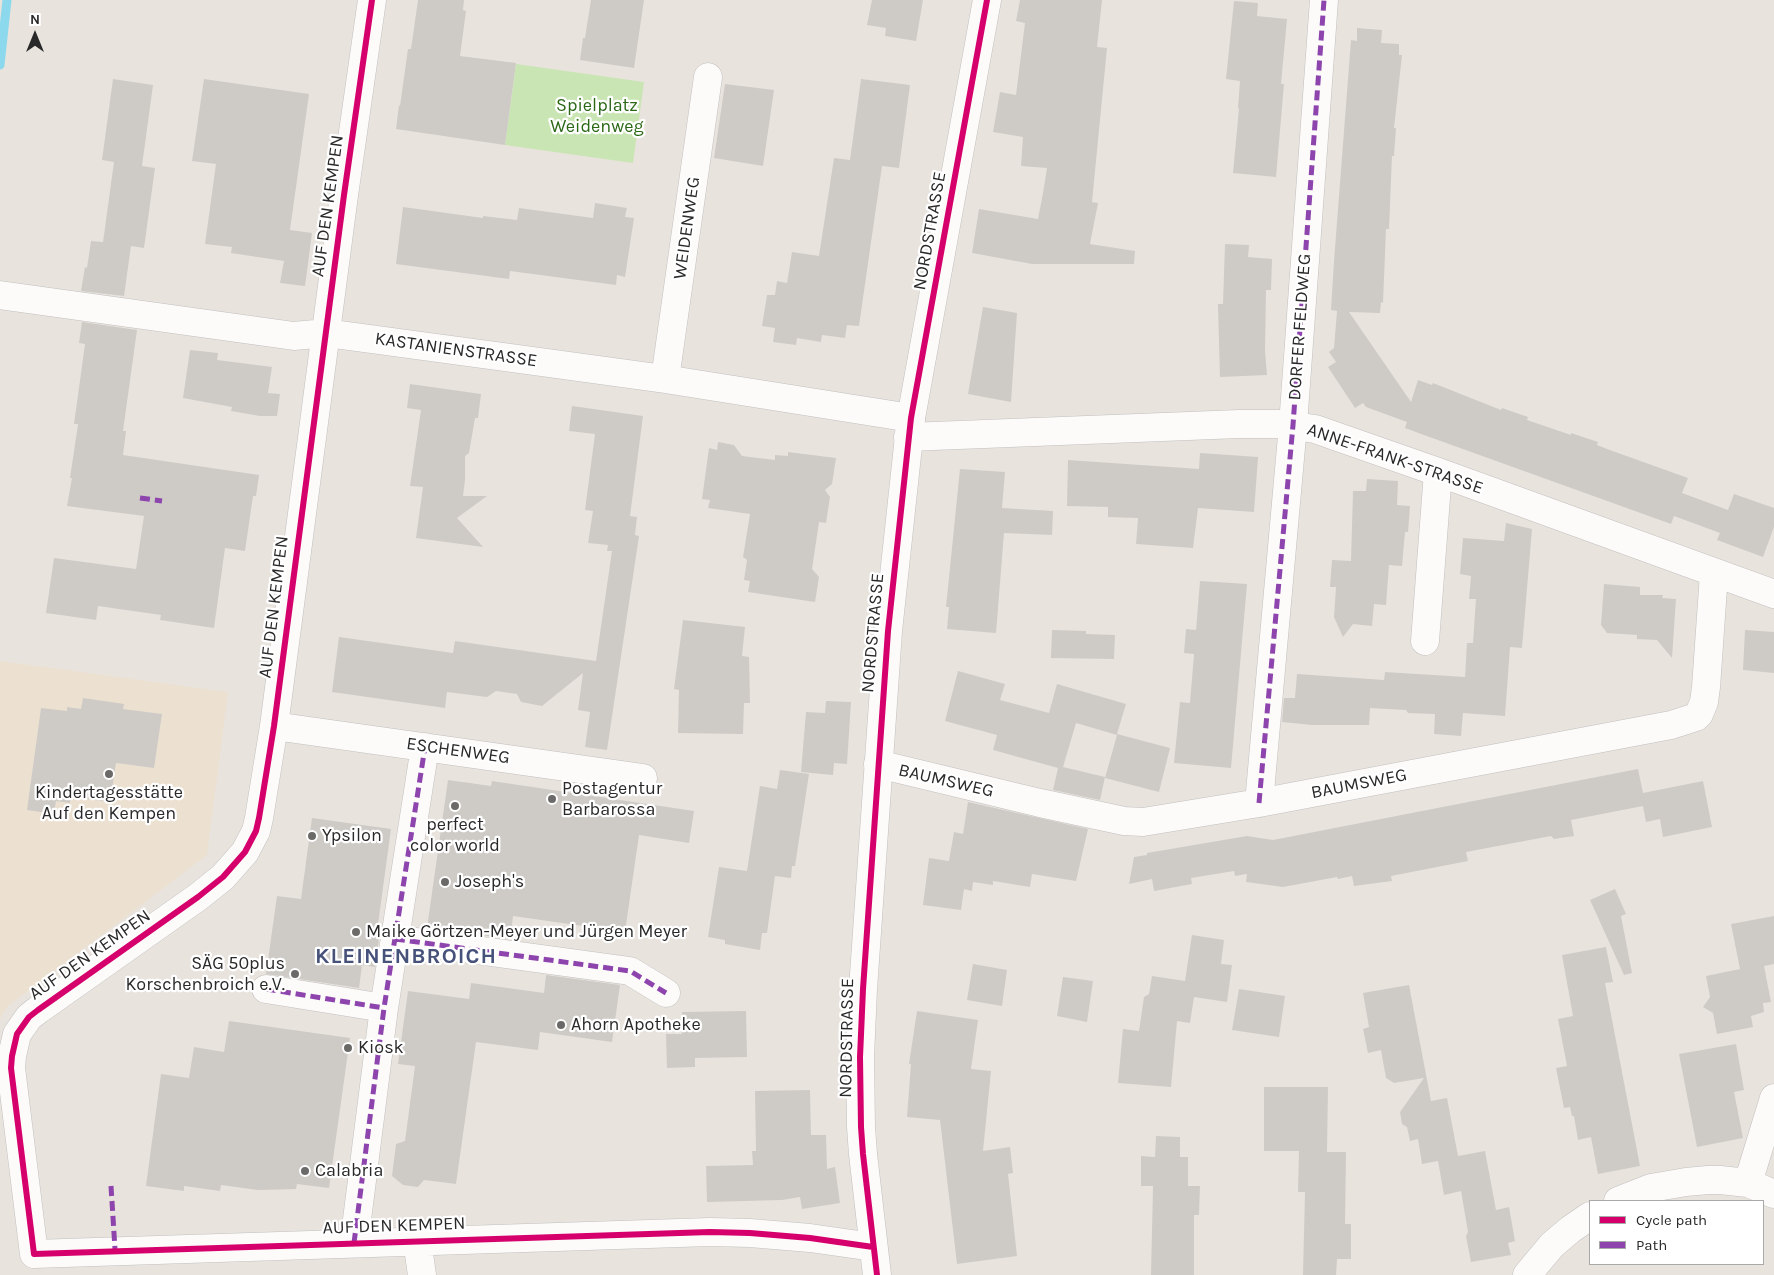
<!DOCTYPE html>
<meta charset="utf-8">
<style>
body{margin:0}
#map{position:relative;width:1774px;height:1275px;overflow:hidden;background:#e8e3dd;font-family:Karla,sans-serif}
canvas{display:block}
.legend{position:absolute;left:1589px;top:1200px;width:175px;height:65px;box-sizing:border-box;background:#fff;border:1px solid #a9a9a9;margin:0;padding:6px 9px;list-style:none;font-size:15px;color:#292929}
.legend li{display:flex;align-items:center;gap:10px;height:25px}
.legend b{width:25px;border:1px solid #a9a9a9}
.north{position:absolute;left:10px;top:10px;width:50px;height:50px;-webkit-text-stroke:4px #fff;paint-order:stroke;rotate:0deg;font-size:14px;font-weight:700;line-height:20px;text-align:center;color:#292929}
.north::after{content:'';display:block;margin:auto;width:18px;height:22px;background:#292929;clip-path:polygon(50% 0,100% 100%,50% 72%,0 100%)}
</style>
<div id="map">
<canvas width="1774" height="1275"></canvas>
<ul class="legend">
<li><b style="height:6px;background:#d6006c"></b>Cycle path</li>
<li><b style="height:6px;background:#8e44ad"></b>Path</li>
</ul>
<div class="north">N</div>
</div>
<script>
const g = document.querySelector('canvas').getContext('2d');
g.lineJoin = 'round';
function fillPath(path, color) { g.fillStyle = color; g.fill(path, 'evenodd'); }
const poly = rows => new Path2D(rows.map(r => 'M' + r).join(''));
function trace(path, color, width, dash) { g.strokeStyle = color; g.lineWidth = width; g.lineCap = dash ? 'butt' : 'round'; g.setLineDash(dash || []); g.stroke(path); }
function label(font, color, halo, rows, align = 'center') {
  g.font = font + ' Karla,sans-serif'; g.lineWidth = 4.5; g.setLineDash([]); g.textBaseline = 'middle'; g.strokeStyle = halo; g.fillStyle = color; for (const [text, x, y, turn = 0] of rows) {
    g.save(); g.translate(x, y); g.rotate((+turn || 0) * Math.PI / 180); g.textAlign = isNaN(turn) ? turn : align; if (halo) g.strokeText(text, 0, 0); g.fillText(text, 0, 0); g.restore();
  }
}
const education = poly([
 [0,661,228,692,207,855,8,1006,0,1019]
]);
const green = poly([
 [516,64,644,82,633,163,505,145]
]);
const stream = poly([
 [0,65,7,0]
]);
const building = poly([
 [418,0,464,0,463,10,466,11,460,56,516,63,505,145,396,129,399,105,400,106,408,49,411,49],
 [591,0,644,0,634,68,580,60,583,38,585,38],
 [872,0,923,0,916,41,885,36,886,28,867,25],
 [1020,0,1102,0,1097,47,1107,48,1092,202,1098,203,1090,244,1135,251,1134,264,1032,264,972,253,979,209,1038,219,1043,193,1047,168,1021,166,1023,137,993,132,1000,92,1016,95,1025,23,1016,21],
 [1234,1,1258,3,1257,16,1287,19,1281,84,1284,84,1276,177,1233,173,1239,108,1238,108,1240,81,1226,79],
 [1357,28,1382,30,1381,43,1399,44,1399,55,1402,55,1394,128,1396,128,1394,156,1392,156,1389,229,1386,229,1383,303,1381,302,1380,313,1349,312,1411,402,1418,380,1432,385,1433,383,1501,410,1502,408,1528,417,1527,420,1571,435,1571,433,1598,442,1597,445,1607,449,1688,478,1682,493,1728,510,1734,494,1774,508,1774,527,1763,557,1717,540,1720,533,1674,516,1671,524,1424,435,1405,428,1407,422,1366,407,1363,403,1355,408,1328,367,1336,362,1329,352,1334,348,1337,311,1331,310,1334,261,1351,40,1357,41],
 [113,79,153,85,142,166,155,168,144,248,131,246,124,296,81,291,85,267,87,268,91,241,103,242,114,162,102,160],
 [204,79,309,94,290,230,312,233,305,286,280,283,284,261,231,253,232,247,205,244,216,164,192,161],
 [861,79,910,85,899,168,882,166,859,326,847,325,845,338,822,335,821,342,797,338,796,345,773,342,775,328,762,326,767,295,775,295,777,281,787,283,792,252,819,256,834,158,850,160],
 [725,84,774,90,763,166,714,158],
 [595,203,627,208,625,217,634,218,625,277,617,275,616,285,510,271,509,279,396,264,403,207,483,218,483,216,517,220,519,208,593,218],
 [1225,244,1249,245,1248,257,1272,259,1271,290,1266,290,1265,351,1267,375,1220,377,1218,304,1223,304],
 [983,307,1017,313,1011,402,968,394],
 [82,322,137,330,123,431,126,431,123,455,259,475,256,496,253,496,245,551,225,548,214,628,160,620,161,615,98,606,96,620,46,613,54,558,136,569,144,516,67,506,72,478,70,478,78,424,74,424,85,344,79,343],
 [190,350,218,353,217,360,272,367,268,393,280,394,277,416,260,416,231,411,232,407,183,398],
 [410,384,481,394,478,418,475,418,469,453,465,456,465,480,463,496,487,496,457,518,483,547,416,538,423,487,410,486,421,410,407,408],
 [572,406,643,416,630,516,637,517,635,535,639,536,607,750,585,747,590,712,578,710,583,673,542,706,521,702,517,694,496,691,487,697,447,692,445,708,332,692,339,637,453,653,455,641,596,661,612,551,607,551,608,545,588,543,593,511,585,510,595,434,569,431],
 [718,442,734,445,742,456,775,460,775,455,788,456,788,452,836,458,832,484,825,490,830,497,826,523,819,522,812,569,819,577,815,602,748,592,750,581,744,580,747,560,743,557,750,514,708,508,710,500,702,499,709,448,717,450],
 [1200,453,1258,457,1254,512,1198,508,1193,548,1136,544,1138,518,1108,517,1108,507,1067,506,1068,460,1199,469],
 [960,469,1005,472,1002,508,1053,511,1052,535,1004,533,996,633,947,629,949,607,946,607],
 [1367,479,1398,481,1397,505,1410,506,1408,532,1405,532,1402,566,1389,565,1386,605,1374,604,1372,626,1353,624,1343,637,1334,617,1336,587,1330,587,1332,560,1351,561,1353,491,1366,491],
 [1506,523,1532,529,1522,648,1510,647,1505,716,1463,713,1461,736,1434,734,1435,714,1408,713,1406,710,1370,708,1369,725,1312,725,1282,722,1284,698,1295,698,1297,674,1384,680,1385,672,1465,677,1467,643,1473,643,1476,599,1469,599,1471,576,1460,574,1463,538,1504,541],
 [1200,581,1247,584,1231,768,1174,763,1180,702,1190,703,1194,654,1184,653,1186,629,1196,630],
 [1604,584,1640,587,1640,595,1663,595,1662,598,1676,599,1672,658,1657,640,1637,639,1637,635,1607,633,1601,625],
 [683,620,745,627,742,656,749,657,750,703,744,703,743,734,678,733,679,690,674,689],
 [1052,630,1086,631,1086,634,1115,635,1114,659,1051,658],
 [1745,630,1774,632,1774,673,1743,670],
 [958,671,1005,684,1000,700,1049,713,1057,684,1126,704,1117,734,1170,748,1159,792,1105,778,1117,735,1076,723,1063,767,1105,777,1100,800,1053,790,1058,768,993,750,997,735,945,721],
 [83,698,124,704,123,709,162,714,154,768,116,763,110,802,71,797,70,803,56,801,54,814,27,810,41,708,67,711,67,707,81,709],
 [826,701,851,702,847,764,834,763,833,775,801,772,806,712,825,713],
 [1638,769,1643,793,1703,781,1712,827,1663,837,1660,819,1646,822,1643,806,1571,820,1574,836,1554,839,1551,836,1466,852,1468,861,1391,876,1392,881,1354,886,1352,876,1338,879,1337,877,1283,887,1246,882,1247,874,1235,876,1234,871,1191,878,1192,884,1154,891,1152,879,1129,884,1134,857,1147,855,1147,853,1247,836,1273,840],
 [780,770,809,774,795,866,792,866,791,878,775,876,767,933,762,933,760,950,725,944,725,940,708,937,719,867,747,871,760,786,777,789],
 [448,780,491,786,492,781,694,811,689,843,639,835,625,932,513,916,510,939,427,928],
 [968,802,1088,829,1076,881,1032,874,1030,887,993,881,993,885,973,882,972,891,964,889,961,910,923,905,929,858,949,861,954,832,963,834],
 [312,818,391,829,376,939,379,939,375,967,362,965,359,988,266,974,277,896,301,899],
 [1615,889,1626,914,1621,916,1632,973,1624,975,1590,900],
 [1774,916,1774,964,1764,966,1771,1002,1763,1003,1764,1012,1751,1016,1753,1027,1717,1034,1713,1013,1703,1007,1710,997,1706,976,1740,969,1731,924],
 [1192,935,1224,940,1221,964,1232,965,1227,1002,1194,997,1190,1023,1177,1021,1171,1087,1118,1083,1123,1029,1139,1031,1144,997,1149,994,1152,976,1185,981],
 [1606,947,1613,982,1605,983,1640,1166,1598,1174,1591,1137,1578,1140,1574,1116,1572,1116,1570,1107,1564,1108,1556,1068,1567,1066,1558,1019,1573,1016,1562,955],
 [973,964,1007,970,1002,1006,967,1000],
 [546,975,620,985,612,1042,540,1032,538,1050,476,1042,456,1184,424,1180,418,1187,403,1185,392,1176,396,1144,405,1141,415,1066,398,1064,408,991,469,999,471,983,544,993],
 [1063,977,1093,981,1087,1022,1057,1016],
 [1409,985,1431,1101,1447,1098,1458,1156,1485,1151,1496,1210,1509,1207,1515,1241,1508,1243,1511,1255,1471,1262,1466,1236,1468,1232,1461,1191,1444,1195,1438,1161,1422,1164,1418,1139,1410,1141,1407,1127,1402,1124,1400,1112,1424,1078,1394,1083,1386,1078,1381,1050,1368,1053,1363,1029,1369,1027,1363,993],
 [1239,989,1285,996,1279,1037,1232,1030],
 [746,1011,747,1057,695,1058,695,1067,667,1068,666,1034,682,1034,682,1012],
 [917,1011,978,1020,971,1069,991,1071,983,1151,1010,1147,1013,1173,1008,1174,1017,1256,957,1264,940,1120,907,1117,911,1064,909,1064],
 [229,1021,350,1038,329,1188,297,1184,296,1189,258,1190,221,1185,220,1191,184,1186,184,1191,146,1186,161,1074,189,1078,194,1047,224,1052],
 [1736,1044,1744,1090,1734,1092,1743,1138,1697,1147,1679,1054],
 [1264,1087,1328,1087,1327,1152,1346,1152,1345,1224,1351,1224,1351,1259,1337,1259,1336,1275,1303,1275,1305,1192,1298,1192,1299,1151,1264,1151],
 [810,1090,811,1135,826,1135,827,1169,835,1167,840,1203,802,1209,800,1197,782,1200,707,1202,706,1166,753,1165,752,1151,756,1151,755,1091],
 [1156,1136,1180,1137,1180,1157,1188,1157,1188,1186,1200,1186,1199,1215,1194,1215,1194,1275,1151,1275,1153,1186,1141,1186,1141,1156,1155,1157]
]);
const street = poly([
 [372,0,344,195,274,726,259,818,256,831,245,852,223,877,198,897,38,1010,29,1017,17,1034,12,1056,11,1068,34,1254,710,1232,750,1233,810,1238,873,1247],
 [0,295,294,336,326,333,526,360,665,379,911,418],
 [665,379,708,77],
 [908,437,1239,424,1280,424,1315,429,1438,472,1774,594],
 [1425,641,1438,472],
 [274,726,643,778],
 [878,764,1040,803,1124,821,1143,822,1259,803,1671,725,1696,717,1699,714,1704,702,1706,687,1714,574],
 [1259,803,1293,425,1324,0],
 [395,939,630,971,666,993],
 [266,989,384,1008],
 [1748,1183,1774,1098],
 [1618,1201,1651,1188,1686,1182,1708,1180,1720,1180,1748,1183,1774,1194],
 [417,1240,422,1275],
 [354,1243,384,1008,425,747],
 [1527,1275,1552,1245,1571,1229,1590,1216]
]);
const secondary = poly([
 [877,1275,863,1154,861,1127,860,1057,863,989,888,631,911,418,987,0]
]);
const quiet = poly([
 [140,498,162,501],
 [1259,803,1293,425,1324,0],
 [395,939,630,971,666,993],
 [266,989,384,1008],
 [111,1186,115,1249],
 [354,1243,384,1008,425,747]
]);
const cycleway = poly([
 [372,0,344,195,274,726,259,818,256,831,245,852,223,877,198,897,38,1010,29,1017,17,1034,12,1056,11,1068,34,1254,710,1232,750,1233,810,1238,873,1247],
 [877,1275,863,1154,861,1127,860,1057,863,989,888,631,911,418,987,0]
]);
const markers = [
 [109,774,5,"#6c6a68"],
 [552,799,5,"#6c6a68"],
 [455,806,5,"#6c6a68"],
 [312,836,5,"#6c6a68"],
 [445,882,5,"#6c6a68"],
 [356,932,5,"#6c6a68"],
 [295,974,5,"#6c6a68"],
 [561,1025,5,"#6c6a68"],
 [348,1048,5,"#6c6a68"],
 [305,1171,5,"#6c6a68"]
];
const parkNames = [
 ["Spielplatz",597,106],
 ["Weidenweg",597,127]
];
const streetNames = [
 ["AUF DEN KEMPEN",328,206,-82],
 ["WEIDENWEG",687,228,-82],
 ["NORDSTRASSE",930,231,-80],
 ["DORFER FELDWEG",1300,327,-86],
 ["KASTANIENSTRASSE",456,350,8],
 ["ANNE-FRANK-STRASSE",1395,459,19],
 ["AUF DEN KEMPEN",274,607,-83],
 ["NORDSTRASSE",873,633,-85],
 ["ESCHENWEG",458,751,8],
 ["BAUMSWEG",946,781,13],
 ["BAUMSWEG",1359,784,-11],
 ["AUF DEN KEMPEN",90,955,-35],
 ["NORDSTRASSE",847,1038,-89],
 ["AUF DEN KEMPEN",394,1226,-2]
];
const poiNames = [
 ["Postagentur",562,789],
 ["Barbarossa",562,810],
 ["Kindertagesstätte",109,793,"center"],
 ["Auf den Kempen",109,814,"center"],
 ["perfect",455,825,"center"],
 ["color world",455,846,"center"],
 ["Ypsilon",322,836],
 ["Joseph's",455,882],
 ["Maike Görtzen-Meyer und Jürgen Meyer",366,932],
 ["SÄG 50plus",285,964,"right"],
 ["Korschenbroich e.V.",285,985,"right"],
 ["Ahorn Apotheke",571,1025],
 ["Kiosk",358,1048],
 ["Calabria",315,1171]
];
const districtNames = [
 ["KLEINENBROICH",406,957]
];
fillPath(education, '#ece1d1');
fillPath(green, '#cae5b4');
trace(stream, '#8cd9ee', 9);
fillPath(building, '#cecbc7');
trace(street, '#c1bfbf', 29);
trace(secondary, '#c1bfbf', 29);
trace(street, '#fcfbfa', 28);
trace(secondary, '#fcfbfa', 28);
trace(quiet, '#8e44ad', 5, [10, 5]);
trace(cycleway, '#d6006c', 6);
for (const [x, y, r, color] of markers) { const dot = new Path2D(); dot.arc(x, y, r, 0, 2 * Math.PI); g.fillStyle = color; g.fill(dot); trace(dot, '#fff', 2); }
label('18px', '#2a6816', '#fff', parkNames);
label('18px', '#292929', '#fff', streetNames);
label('18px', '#292929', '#fff', poiNames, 'left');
g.letterSpacing = '1px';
label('bold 22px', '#47527b', '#fff', districtNames);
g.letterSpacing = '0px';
</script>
